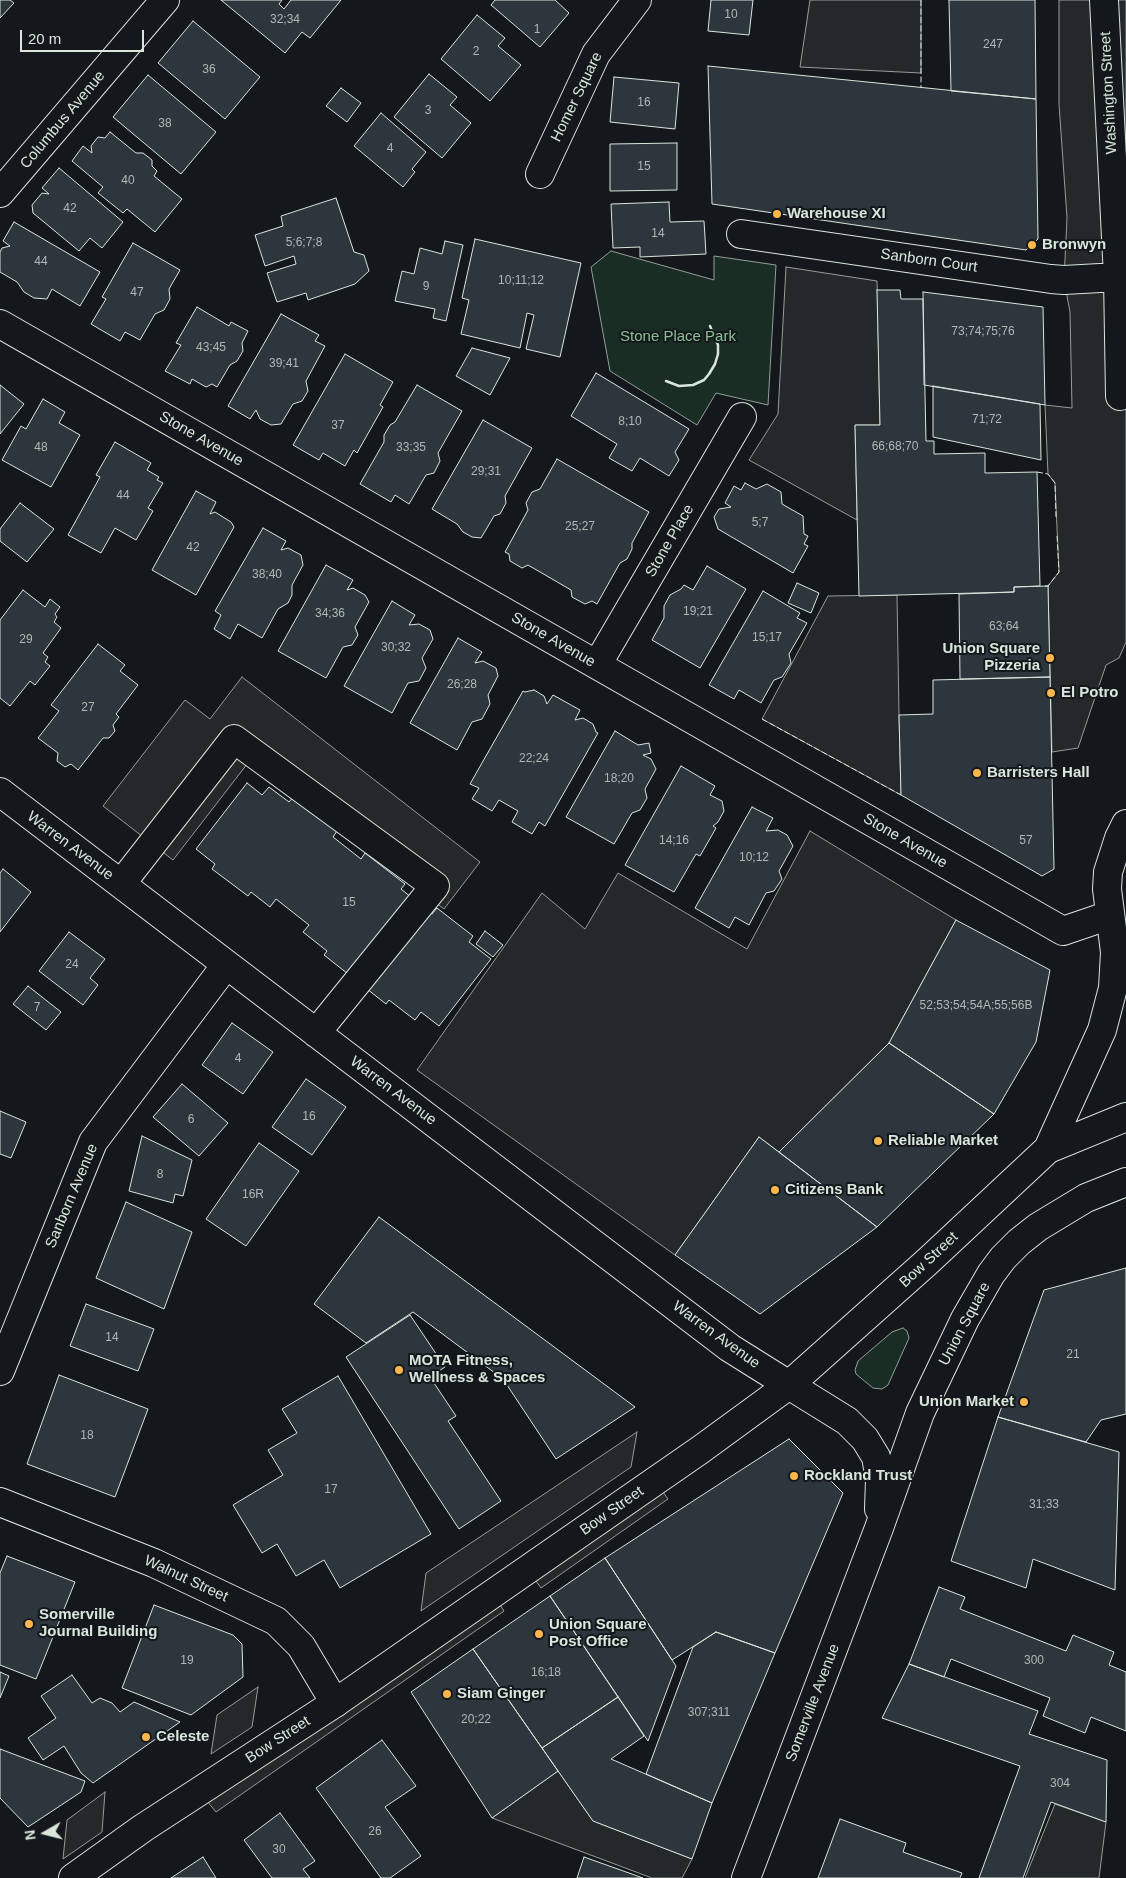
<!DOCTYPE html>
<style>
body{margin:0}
#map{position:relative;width:1126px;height:1878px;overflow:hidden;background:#14181c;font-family:Helvetica,sans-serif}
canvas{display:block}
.north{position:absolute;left:20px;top:1808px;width:50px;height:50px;-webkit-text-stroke:4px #14181c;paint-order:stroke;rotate:262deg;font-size:14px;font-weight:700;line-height:20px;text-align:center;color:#d8e6dc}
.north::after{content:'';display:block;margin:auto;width:18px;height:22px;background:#d8e6dc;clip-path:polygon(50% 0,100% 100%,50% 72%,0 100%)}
.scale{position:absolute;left:20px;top:30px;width:124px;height:22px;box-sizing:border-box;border:2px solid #d8e6dc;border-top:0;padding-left:6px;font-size:15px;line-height:18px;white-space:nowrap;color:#d8e6dc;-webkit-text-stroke:4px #14181c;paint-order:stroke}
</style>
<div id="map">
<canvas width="1126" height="1878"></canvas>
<div class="north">N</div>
<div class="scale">20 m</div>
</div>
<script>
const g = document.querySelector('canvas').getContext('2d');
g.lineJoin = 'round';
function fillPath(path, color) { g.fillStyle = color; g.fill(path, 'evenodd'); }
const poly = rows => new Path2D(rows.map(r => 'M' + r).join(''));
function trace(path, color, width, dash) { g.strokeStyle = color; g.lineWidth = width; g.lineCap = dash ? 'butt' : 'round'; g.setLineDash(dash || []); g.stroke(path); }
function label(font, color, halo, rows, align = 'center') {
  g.font = font + ' Helvetica,sans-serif'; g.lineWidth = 4; g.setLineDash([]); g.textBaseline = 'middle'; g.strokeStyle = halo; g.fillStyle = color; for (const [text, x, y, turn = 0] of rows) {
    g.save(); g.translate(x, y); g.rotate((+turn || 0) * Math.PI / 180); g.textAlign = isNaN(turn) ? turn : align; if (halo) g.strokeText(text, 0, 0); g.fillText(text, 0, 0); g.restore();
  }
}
const green = poly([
 [611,251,714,280,714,256,776,265,768,405,716,393,697,425,610,371,591,267,611,251],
 [903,1328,907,1331,909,1338,888,1385,882,1389,873,1388,856,1374,855,1370,858,1361,892,1332,903,1328]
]);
const parking = poly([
 [810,0,921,0,921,73,800,67,810,0],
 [1059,0,1126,0,1126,642,1119,658,1106,665,1078,748,1052,752,1048,586,1059,572,1055,483,1048,474,1045,405,1072,408,1070,312,1064,280,1067,218,1059,104,1059,0],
 [786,267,877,281,880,425,855,425,857,520,749,460,778,414,786,267],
 [897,595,899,715,901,795,762,719,828,596,897,595],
 [242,677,480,862,444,909,251,759,173,860,103,806,185,700,210,719,242,677],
 [810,831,956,920,889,1043,779,1152,759,1137,675,1255,417,1070,542,893,585,929,618,873,747,949,810,831],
 [637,1432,631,1467,421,1611,426,1573,637,1432],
 [660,1488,668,1499,541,1588,533,1577,660,1488],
 [495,1597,504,1611,216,1812,207,1801,495,1597],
 [258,1687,252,1727,211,1754,217,1715,258,1687],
 [558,1771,593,1821,692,1859,682,1878,652,1878,492,1818,558,1771],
 [105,1792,102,1832,63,1859,67,1820,105,1792],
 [1055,1804,1106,1822,1099,1878,1025,1878,1055,1804]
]);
const building = poly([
 [0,0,10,0,14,3,0,18,0,0],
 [221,0,282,0,279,4,284,9,291,0,341,0,310,38,302,32,285,53,221,0],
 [495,0,555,0,569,13,540,47,491,5,495,0],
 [711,0,753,0,749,35,708,31,711,0],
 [949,0,1035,0,1036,99,951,91,949,0],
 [477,15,505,38,498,46,521,65,490,101,441,59,477,15],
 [193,21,260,77,225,119,158,63,193,21],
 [708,66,1036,99,1038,239,1026,250,712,204,708,66],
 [429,74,457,97,450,105,471,123,442,158,394,117,429,74],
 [148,75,216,132,181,174,113,117,148,75],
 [614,77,679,83,675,129,610,122,614,77],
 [341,88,361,103,347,122,326,106,341,88],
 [381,113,426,152,412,169,415,172,403,187,354,146,381,113],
 [110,132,136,153,143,153,152,160,152,166,157,171,154,176,182,199,155,232,127,209,123,213,98,193,103,187,72,161,83,146,92,153,91,146,98,137,105,138,110,132],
 [677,143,677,190,610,191,610,144,677,143],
 [59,168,123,222,102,248,90,238,79,251,33,213,32,205,42,193,49,194,42,188,59,168],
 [336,198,354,252,364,255,369,271,355,284,308,300,306,293,277,302,267,273,296,264,294,256,265,266,255,235,283,226,281,216,336,198],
 [669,202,670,222,704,221,706,254,640,257,640,247,613,248,611,204,669,202],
 [14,222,100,272,80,306,52,289,47,299,34,298,24,292,17,282,0,272,0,252,2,248,10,246,3,241,14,222],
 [475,239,581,263,560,357,526,349,534,315,527,313,520,348,461,334,469,300,462,298,475,239],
 [445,241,463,245,446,321,433,318,435,309,395,301,402,271,414,274,420,248,442,254,445,241],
 [133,243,180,270,169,289,170,299,164,310,155,314,140,340,125,332,120,341,91,324,106,299,102,297,133,243],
 [877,290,900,290,901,299,923,299,926,441,934,441,934,454,985,453,985,473,1037,472,1040,586,1014,587,1014,592,859,596,855,425,880,425,877,290],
 [923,292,1043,307,1045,405,924,385,923,292],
 [197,307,229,326,231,322,248,331,242,343,243,351,237,361,230,365,217,387,212,384,206,387,192,379,190,384,165,371,181,345,176,343,197,307],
 [281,314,319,335,315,341,325,346,306,381,308,391,302,401,293,404,281,424,271,425,260,419,256,410,250,419,228,406,281,314],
 [472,348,510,358,490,395,456,376,472,348],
 [345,354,393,382,380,405,383,407,357,453,354,450,345,466,323,453,319,460,293,445,345,354],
 [596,373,689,429,675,452,679,460,669,476,640,458,632,471,609,458,617,444,571,416,596,373],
 [0,385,24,404,0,434,0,385],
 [417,385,462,411,438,453,440,461,434,473,426,475,409,504,395,495,391,502,360,484,384,442,384,435,390,425,395,422,417,385],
 [933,386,1040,404,1041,460,933,437,933,386],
 [43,399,65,412,59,423,80,435,51,487,2,460,21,426,26,429,43,399],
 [483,420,532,448,505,496,506,503,500,514,494,516,481,538,472,537,463,532,457,524,432,509,483,420],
 [115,442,151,463,147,470,159,477,157,480,163,483,148,508,153,511,136,540,115,528,101,553,68,535,100,477,96,475,115,442],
 [557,459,649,512,632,543,632,549,627,559,620,563,597,604,592,601,585,604,572,597,571,590,528,565,522,568,510,561,509,554,505,552,528,510,526,503,532,492,540,489,557,459],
 [745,483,756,489,767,484,781,492,782,504,803,516,804,534,808,536,804,544,808,546,793,573,718,529,714,517,719,509,731,507,725,503,734,486,741,490,745,483],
 [196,491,216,502,210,514,215,512,231,522,234,527,196,595,152,570,196,491],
 [20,503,54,529,27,562,0,541,0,529,20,503],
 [263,528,286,541,281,550,288,548,301,555,303,565,292,585,292,595,288,603,278,609,262,638,238,624,230,639,214,629,221,615,215,611,263,528],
 [326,565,353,580,347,590,353,588,365,595,369,602,355,627,358,635,352,645,343,647,326,678,278,651,326,565],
 [707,566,746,589,700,668,652,640,664,618,664,606,670,595,681,589,684,585,693,590,707,566],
 [797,583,819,593,811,613,788,603,797,583],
 [1048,586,1050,677,960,679,959,594,1014,592,1014,587,1048,586],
 [23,590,45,607,50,599,60,607,55,614,57,617,54,622,61,628,43,653,48,657,45,662,50,666,35,685,30,681,10,706,0,698,0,620,23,590],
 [763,591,800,613,797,618,807,623,789,654,791,663,782,677,774,680,761,703,739,690,734,699,709,685,763,591],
 [392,601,415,615,409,625,419,624,430,630,433,639,422,658,426,668,419,681,408,683,392,713,344,686,392,601],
 [458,638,482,652,475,663,483,661,496,668,498,676,488,695,490,704,482,719,472,722,457,750,410,723,458,638],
 [98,644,125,665,120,671,138,685,116,714,119,717,113,725,115,731,109,738,103,738,78,770,71,764,65,767,57,761,58,753,38,738,59,711,51,705,98,644],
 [1050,677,1054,869,1042,876,901,795,899,715,933,714,933,680,1050,677],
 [534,690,544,696,547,704,553,695,580,710,575,720,583,718,593,724,596,732,598,733,545,826,539,822,532,834,512,822,518,811,499,800,492,811,472,799,479,788,470,784,523,691,525,692,534,690],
 [615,731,638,745,649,743,651,753,643,755,651,759,656,769,645,789,647,798,640,810,632,813,614,844,566,817,615,731],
 [681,766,715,786,710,795,722,801,724,811,718,822,713,826,716,828,700,856,696,854,674,892,625,865,681,766],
 [247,783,262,795,269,787,289,802,293,797,337,831,333,837,361,859,365,853,405,884,401,889,432,914,437,908,473,936,469,942,491,959,439,1026,421,1012,415,1020,389,1000,386,1004,324,955,327,951,303,932,309,925,276,899,270,907,251,892,248,896,212,869,215,864,196,849,247,783],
 [752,807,773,818,766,831,778,830,787,835,793,846,779,871,782,879,774,891,766,893,749,925,735,917,729,928,695,908,752,807],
 [3,869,31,892,0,932,0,873,3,869],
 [956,920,1050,970,1036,1042,994,1114,889,1043,956,920],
 [485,931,503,945,493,957,476,944,485,931],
 [69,932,105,959,90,978,98,985,83,1005,39,971,69,932],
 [28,986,61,1012,46,1030,13,1004,28,986],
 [232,1023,273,1052,243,1094,202,1065,232,1023],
 [889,1043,994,1114,877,1227,779,1152,889,1043],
 [306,1079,346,1107,312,1155,272,1127,306,1079],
 [182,1084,228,1123,199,1156,153,1117,182,1084],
 [0,1111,26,1122,11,1158,0,1154,0,1111],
 [142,1136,192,1160,183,1196,175,1194,173,1203,129,1191,142,1136],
 [759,1137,877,1227,760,1314,675,1255,759,1137],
 [259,1143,299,1171,246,1246,206,1219,259,1143],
 [126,1202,192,1232,164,1309,96,1278,126,1202],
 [379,1217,635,1407,556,1459,503,1379,413,1312,366,1343,314,1304,379,1217],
 [1126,1268,1126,1414,1101,1420,1086,1442,998,1417,1044,1290,1126,1268],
 [86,1304,154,1329,138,1371,70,1346,86,1304],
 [410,1315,445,1367,430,1377,456,1416,448,1421,501,1501,459,1529,346,1357,410,1315],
 [59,1375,148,1409,115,1497,27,1464,59,1375],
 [338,1376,431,1534,340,1588,324,1560,296,1576,277,1544,262,1553,233,1505,283,1475,268,1450,297,1433,282,1409,338,1376],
 [998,1417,1119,1452,1115,1590,1033,1559,1026,1588,951,1561,998,1417],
 [789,1439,843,1493,775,1653,716,1632,672,1660,605,1558,789,1439],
 [7,1556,75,1582,36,1679,0,1665,0,1573,7,1556],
 [605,1558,676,1666,648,1741,550,1596,605,1558],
 [939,1587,965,1597,960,1609,1066,1651,1073,1635,1114,1652,1109,1665,1126,1672,1126,1731,1091,1717,1085,1733,1043,1716,1050,1698,951,1659,944,1677,909,1664,939,1587],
 [550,1596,618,1697,542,1748,473,1649,550,1596],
 [154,1605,233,1635,242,1644,243,1677,191,1715,122,1688,154,1605],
 [716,1632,775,1653,712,1803,646,1774,693,1647,716,1632],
 [473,1649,558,1771,492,1818,411,1692,473,1649],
 [909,1664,1038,1711,1029,1734,1107,1760,1106,1822,1051,1802,1023,1878,979,1878,1020,1766,882,1718,909,1664],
 [0,1672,9,1676,0,1698,0,1672],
 [72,1675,92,1703,100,1698,112,1703,120,1712,134,1702,180,1722,93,1783,81,1773,64,1746,43,1760,28,1738,56,1718,41,1696,72,1675],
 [618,1697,644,1736,611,1759,712,1803,692,1859,593,1821,542,1748,618,1697],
 [382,1740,416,1786,385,1807,421,1856,390,1878,381,1878,316,1788,382,1740],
 [0,1749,85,1781,81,1792,28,1827,0,1798,0,1749],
 [280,1813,315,1861,303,1869,310,1878,272,1878,244,1840,280,1813],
 [840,1819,906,1843,903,1852,962,1873,960,1878,818,1878,840,1819],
 [203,1857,216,1878,171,1878,203,1857],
 [584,1857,643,1878,577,1878,584,1857]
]);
const minor = poly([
 [1104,0,1118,277,1120,396],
 [540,174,596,54,637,0],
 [0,193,165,0],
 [741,234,1051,279,1064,280,1118,277],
 [0,324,1063,931,1110,915],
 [597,665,742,417],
 [0,792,730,1348,789,1385],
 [121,884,234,739,435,886,316,1033],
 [0,1371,93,1142,226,965],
 [0,1502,154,1563,276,1621,301,1646,335,1703]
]);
const major = poly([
 [1048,1149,1102,1030,1113,988,1115,952,1107,889,1108,872,1119,838,1126,824],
 [789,1385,847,1421,865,1439,876,1457,880,1479,879,1509],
 [73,1878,143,1828,335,1703,700,1450,789,1385,927,1262,1048,1149,1126,1117],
 [746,1878,879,1528,920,1413,965,1319,991,1274,1003,1258,1019,1242,1038,1227,1086,1198,1126,1182]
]);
const fence = poly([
 [921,0,921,88],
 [1037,472,1048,474,1055,483,1056,517],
 [1045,586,1048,586,1059,572,1057,535],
 [762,719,901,795]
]);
const wall = poly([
 [666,381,679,386,693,385,704,380,709,374,715,364,718,354,718,345,710,326]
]);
const markers = [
 [777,214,5,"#ffb74d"],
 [1032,245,5,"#ffb74d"],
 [1050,658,5,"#ffb74d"],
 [1051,693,5,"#ffb74d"],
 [977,773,5,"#ffb74d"],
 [878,1141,5,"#ffb74d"],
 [775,1190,5,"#ffb74d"],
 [399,1370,5,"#ffb74d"],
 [1024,1402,5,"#ffb74d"],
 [794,1476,5,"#ffb74d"],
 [29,1624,5,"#ffb74d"],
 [539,1634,5,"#ffb74d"],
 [447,1694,5,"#ffb74d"],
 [146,1737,5,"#ffb74d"]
];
const numberNames = [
 ["10",731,15],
 ["32;34",285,20],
 ["1",537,30],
 ["247",993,45],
 ["2",476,52],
 ["36",209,70],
 ["16",644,103],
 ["3",428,111],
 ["38",165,124],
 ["4",390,149],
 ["15",644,167],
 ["40",128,181],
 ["42",70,209],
 ["14",658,234],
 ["5;6;7;8",304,243],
 ["44",41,262],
 ["10;11;12",521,281],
 ["9",426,287],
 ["47",137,293],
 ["73;74;75;76",983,332],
 ["43;45",211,348],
 ["39;41",284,364],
 ["71;72",987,420],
 ["8;10",630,422],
 ["37",338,426],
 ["66;68;70",895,447],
 ["48",41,448],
 ["33;35",411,448],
 ["29;31",486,472],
 ["44",123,496],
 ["5;7",760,523],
 ["25;27",580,527],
 ["42",193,548],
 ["38;40",267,575],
 ["19;21",698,612],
 ["34;36",330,614],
 ["63;64",1004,627],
 ["15;17",767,638],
 ["29",26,640],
 ["30;32",396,648],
 ["26;28",462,685],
 ["27",88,708],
 ["22;24",534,759],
 ["18;20",619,779],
 ["14;16",674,841],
 ["57",1026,841],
 ["10;12",754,858],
 ["15",349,903],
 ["24",72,965],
 ["52;53;54;54A;55;56B",976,1006],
 ["7",37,1008],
 ["4",238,1059],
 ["16",309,1117],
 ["6",191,1120],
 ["8",160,1175],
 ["16R",253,1195],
 ["14",112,1338],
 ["21",1073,1355],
 ["18",87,1436],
 ["17",331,1490],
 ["31;33",1044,1505],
 ["19",187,1661],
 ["300",1034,1661],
 ["16;18",546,1673],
 ["307;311",709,1713],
 ["20;22",476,1720],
 ["304",1060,1784],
 ["26",375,1832],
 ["30",279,1850]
];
const streetNames = [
 ["Washington Street",1109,93,-93],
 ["Homer Square",577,97,-64],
 ["Columbus Avenue",63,120,-50],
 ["Sanborn Court",929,261,8],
 ["Stone Avenue",201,439,30],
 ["Stone Place",670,541,-60],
 ["Stone Avenue",553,640,30],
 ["Stone Avenue",905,841,30],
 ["Warren Avenue",70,846,37],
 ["Warren Avenue",393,1091,37],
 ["Sanborn Avenue",72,1196,-67],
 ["Bow Street",929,1260,-43],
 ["Union Square",965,1324,-62],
 ["Warren Avenue",716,1335,36],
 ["Bow Street",612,1511,-35],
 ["Walnut Street",186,1579,25],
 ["Somerville Avenue",813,1703,-69],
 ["Bow Street",278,1740,-33]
];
const poiNames = [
 ["Warehouse XI",787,214],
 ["Bronwyn",1042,245],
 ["Union Square",1040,649,"right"],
 ["Pizzeria",1040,666,"right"],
 ["El Potro",1061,693],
 ["Barristers Hall",987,773],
 ["Reliable Market",888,1141],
 ["Citizens Bank",785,1190],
 ["MOTA Fitness,",409,1361],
 ["Wellness & Spaces",409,1378],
 ["Union Market",1014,1402,"right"],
 ["Rockland Trust",804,1476],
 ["Somerville",39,1615],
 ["Journal Building",39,1632],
 ["Union Square",549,1625],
 ["Post Office",549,1642],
 ["Siam Ginger",457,1694],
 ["Celeste",156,1737]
];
const parkNames = [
 ["Stone Place Park",678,337]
];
fillPath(green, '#1a2d24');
trace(green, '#939e99', 1);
fillPath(parking, '#24282b');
trace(parking, '#939e99', 1);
fillPath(building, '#2c363c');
trace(building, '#d8e6dc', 1);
trace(minor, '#d8e6dc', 30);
trace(major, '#d8e6dc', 30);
trace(minor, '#14181c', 28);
trace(major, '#14181c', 28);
trace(fence, '#d8e6dc', 1, [6, 2.5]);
trace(wall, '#d8e6dc', 2.5);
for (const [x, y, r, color] of markers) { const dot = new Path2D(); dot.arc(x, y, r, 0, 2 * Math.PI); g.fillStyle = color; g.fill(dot); trace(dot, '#14181c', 2); }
label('12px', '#adbab4', null, numberNames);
label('15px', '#d8e6dc', '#14181c', streetNames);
label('bold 15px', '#d8e6dc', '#14181c', poiNames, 'left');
label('15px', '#8ac095', '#14181c', parkNames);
</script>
